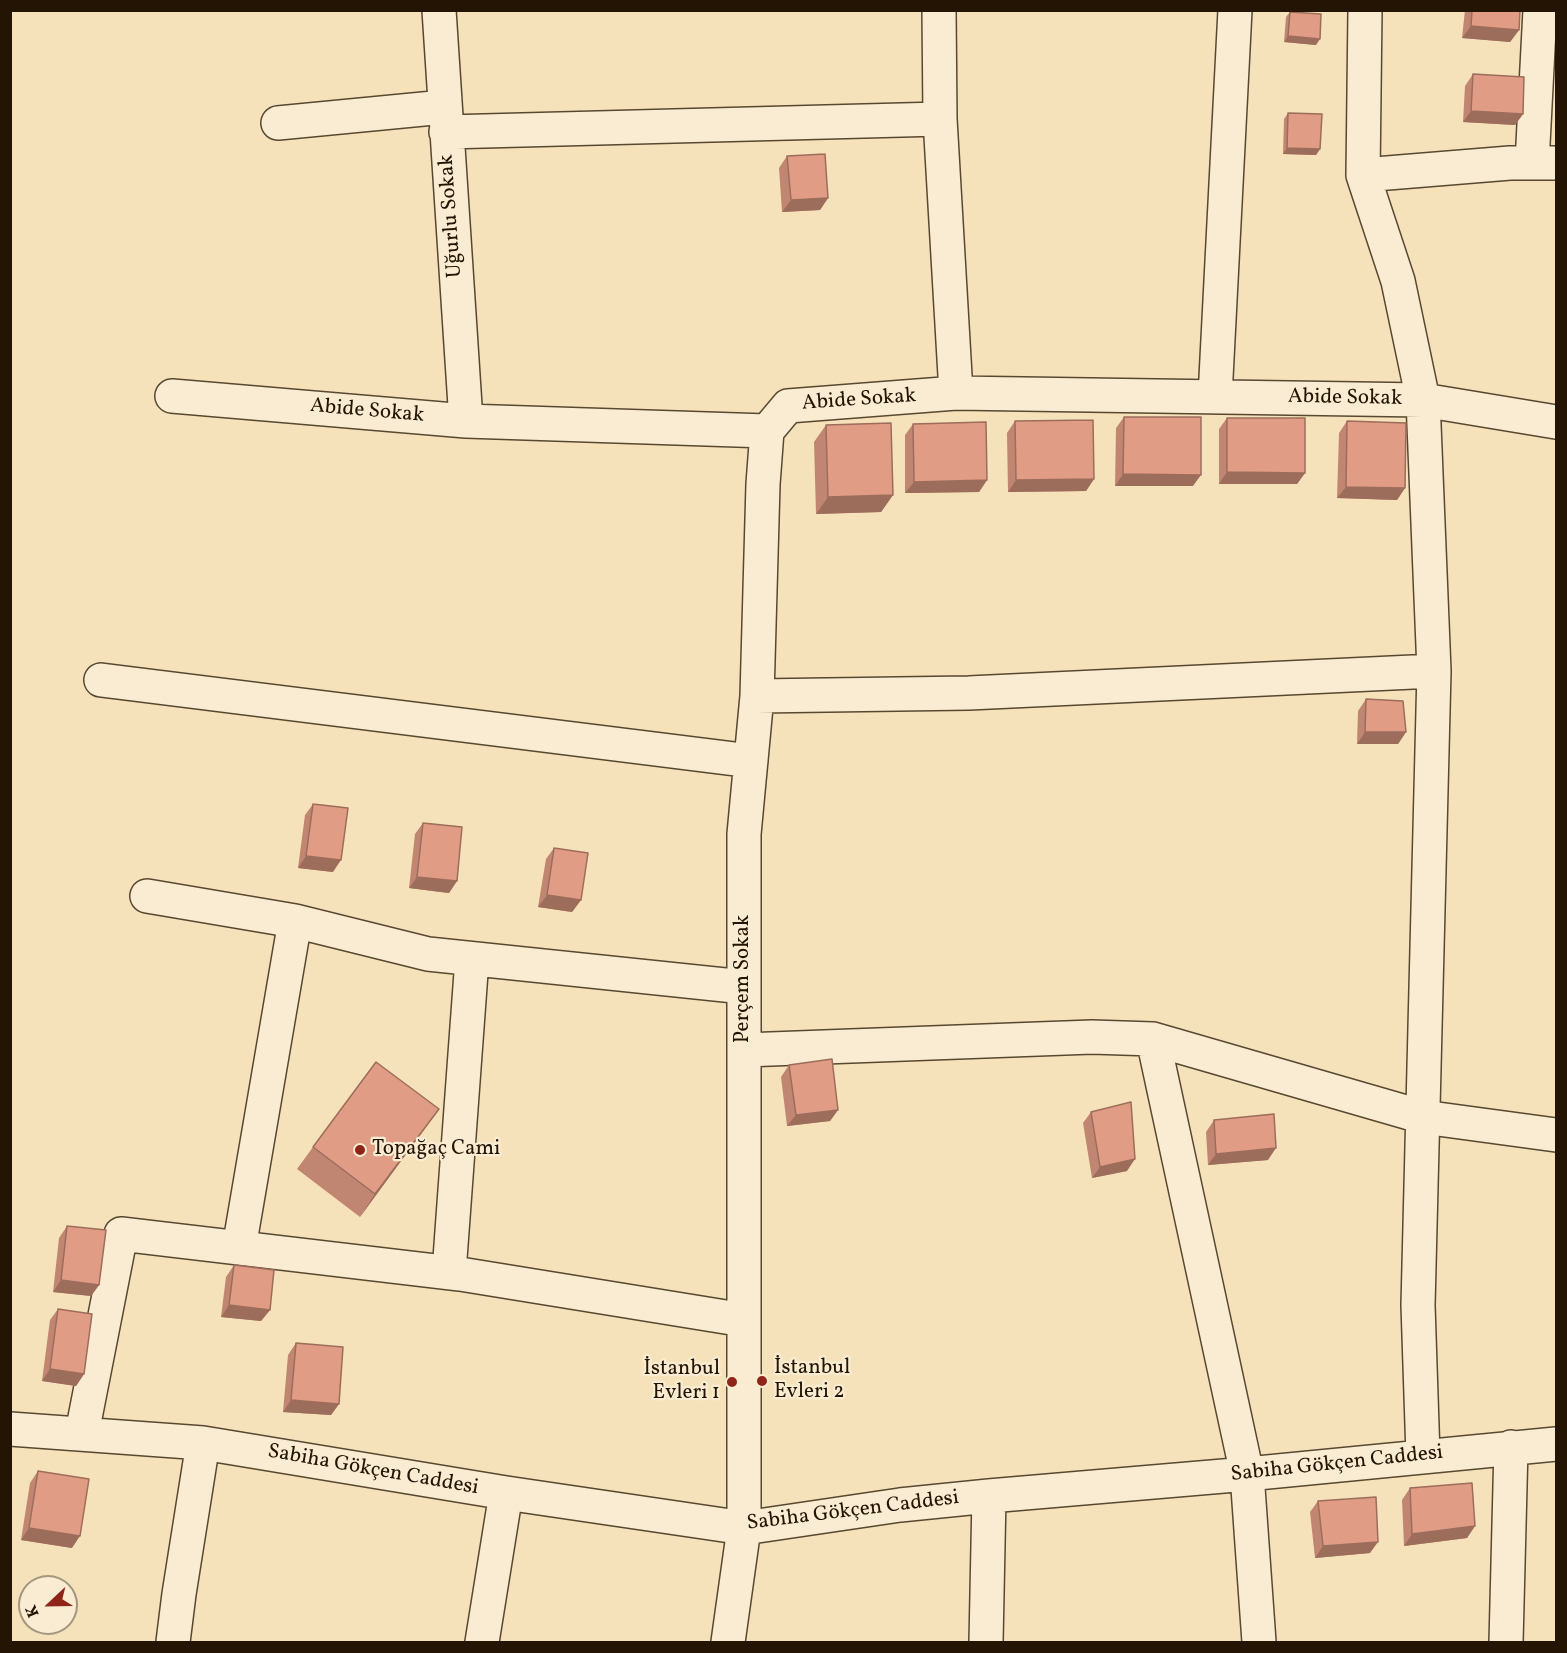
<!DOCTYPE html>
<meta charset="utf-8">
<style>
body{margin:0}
#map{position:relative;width:1567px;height:1653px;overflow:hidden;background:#f6e2ba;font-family:Vollkorn,serif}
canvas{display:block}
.frame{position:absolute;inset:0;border:12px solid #231403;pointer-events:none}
.north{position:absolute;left:18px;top:1575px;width:60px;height:60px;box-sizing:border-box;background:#f9ecd2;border:2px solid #a3967f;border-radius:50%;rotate:248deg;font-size:16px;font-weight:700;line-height:24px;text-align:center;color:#231403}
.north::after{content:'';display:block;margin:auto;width:21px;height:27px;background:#8f2418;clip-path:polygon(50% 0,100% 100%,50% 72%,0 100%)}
</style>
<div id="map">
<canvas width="1567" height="1653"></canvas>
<div class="frame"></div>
<div class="north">K</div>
</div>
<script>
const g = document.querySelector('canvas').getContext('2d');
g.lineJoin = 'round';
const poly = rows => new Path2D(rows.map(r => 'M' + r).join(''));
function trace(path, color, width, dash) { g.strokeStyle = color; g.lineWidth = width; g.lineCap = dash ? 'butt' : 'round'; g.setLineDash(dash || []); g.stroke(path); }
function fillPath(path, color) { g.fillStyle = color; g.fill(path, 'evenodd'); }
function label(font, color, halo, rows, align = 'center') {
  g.font = font + ' Vollkorn,serif'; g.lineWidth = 4.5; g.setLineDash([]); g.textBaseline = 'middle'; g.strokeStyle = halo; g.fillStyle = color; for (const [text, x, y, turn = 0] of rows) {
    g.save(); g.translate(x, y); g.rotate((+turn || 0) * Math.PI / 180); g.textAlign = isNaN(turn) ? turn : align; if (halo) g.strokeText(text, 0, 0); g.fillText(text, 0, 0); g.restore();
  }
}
const minor = poly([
 [439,10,466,421],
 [939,10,940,119,956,393],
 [1365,10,1363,175,1398,281,1423,400,1434,671,1418,1305,1423,1456],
 [278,123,444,107],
 [446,132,940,119],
 [1532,163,1540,10],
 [1363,175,1510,163,1556,163],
 [172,396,466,421,767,431],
 [1215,397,1235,10],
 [767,431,788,406,956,393,1423,400,1556,422],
 [101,680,751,761],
 [757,696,969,693,1434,671],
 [147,896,295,921,428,954,744,987],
 [1153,1039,1247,1474,1259,1642],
 [744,1050,1092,1037,1153,1039,1423,1117,1556,1135],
 [239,1248,295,921],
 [449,1272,472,959],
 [10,1429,203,1443,506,1493,744,1528,900,1505,989,1496,1247,1474,1556,1444],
 [82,1433,121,1234,460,1274,744,1320],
 [173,1642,179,1594,203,1443],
 [482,1642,506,1493],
 [728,1642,744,1528,744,834,757,696,763,484,767,431],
 [986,1642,989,1496],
 [1506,1642,1511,1447]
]);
const wall = poly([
 [1465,10,1520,10,1519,30,1510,42,1462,38],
 [1290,12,1316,45,1284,42,1286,17],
 [1473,74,1523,114,1515,125,1463,122,1465,86],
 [1288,113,1320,149,1316,155,1283,154,1284,119],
 [787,156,828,198,820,210,782,212,779,168],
 [1124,417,1193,486,1115,486,1116,428],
 [1227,418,1305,473,1297,484,1219,484,1219,429],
 [1015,421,1094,479,1086,491,1008,492,1007,433],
 [1347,421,1405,488,1397,500,1337,498,1339,433],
 [913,424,987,480,979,492,905,493,905,435],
 [826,425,893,495,881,512,816,514,814,442],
 [1366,699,1406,732,1398,744,1357,744,1358,711],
 [313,804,333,872,298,868,305,815],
 [423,823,457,881,449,893,409,888,415,834],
 [554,848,581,900,572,912,538,907,546,859],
 [789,1065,838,1110,830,1121,787,1126,781,1077],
 [1091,1112,1127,1171,1092,1178,1083,1123],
 [1214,1120,1268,1160,1208,1165,1206,1132],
 [423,1131,360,1217,297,1169,313,1147],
 [67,1226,99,1285,91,1296,53,1292,59,1238],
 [234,1265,270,1310,261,1321,221,1317,226,1277],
 [58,1309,84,1374,76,1386,42,1381,50,1320],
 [296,1343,339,1404,331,1415,283,1412,288,1355],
 [38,1471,72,1548,21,1540,30,1483],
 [1410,1488,1475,1526,1467,1538,1404,1546,1402,1500],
 [1318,1501,1370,1553,1315,1558,1310,1512]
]);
const shadedWall = poly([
 [1471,26,1519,30,1510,42,1462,38],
 [1288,36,1320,39,1316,45,1284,42],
 [1471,111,1523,114,1515,125,1463,122],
 [1287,148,1320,149,1316,155,1283,154],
 [828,198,820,210,782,212,791,200],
 [1227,472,1305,473,1297,484,1219,484],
 [1123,474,1201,475,1193,486,1115,486],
 [1094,479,1086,491,1008,492,1016,480],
 [987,480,979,492,905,493,914,482],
 [1346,487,1405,488,1397,500,1337,498],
 [893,495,881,512,816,514,828,497],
 [1365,732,1406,732,1398,744,1357,744],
 [306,856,341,860,333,872,298,868],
 [417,877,457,881,449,893,409,888],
 [547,895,581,900,572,912,538,907],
 [439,1109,423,1131,360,1217,375,1194],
 [838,1110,830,1121,787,1126,796,1115],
 [1276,1148,1268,1160,1208,1165,1216,1154],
 [1135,1159,1127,1171,1092,1178,1100,1167],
 [61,1280,99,1285,91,1296,53,1292],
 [229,1305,270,1310,261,1321,221,1317],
 [50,1369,84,1374,76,1386,42,1381],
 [291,1400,339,1404,331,1415,283,1412],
 [1475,1526,1467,1538,1404,1546,1412,1534],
 [29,1528,80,1536,72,1548,21,1540],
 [1378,1542,1370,1553,1315,1558,1323,1546]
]);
const building = poly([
 [1472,10,1520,10,1519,30,1471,26,1472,10],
 [1290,12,1321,14,1320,39,1288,36,1290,12],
 [1473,74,1524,77,1523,114,1471,111,1473,74],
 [1288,113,1322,114,1320,149,1287,148,1288,113],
 [825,154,828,198,791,200,787,156,825,154],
 [1124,417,1201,417,1201,475,1123,474,1124,417],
 [1227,418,1305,418,1305,473,1227,472,1227,418],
 [1093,420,1094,479,1016,480,1015,421,1093,420],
 [1347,421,1406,423,1405,488,1346,487,1347,421],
 [986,422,987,480,914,482,913,424,986,422],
 [891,423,893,495,828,497,826,425,891,423],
 [1366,699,1403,701,1406,732,1365,732,1366,699],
 [313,804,348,808,341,860,306,856,313,804],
 [423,823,462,827,457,881,417,877,423,823],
 [554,848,588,853,581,900,547,895,554,848],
 [832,1059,838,1110,796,1115,789,1065,832,1059],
 [376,1062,439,1109,375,1194,313,1147,376,1062],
 [1131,1102,1135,1159,1100,1167,1091,1112,1131,1102],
 [1274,1114,1276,1148,1216,1154,1214,1120,1274,1114],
 [67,1226,106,1230,99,1285,61,1280,67,1226],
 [234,1265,274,1270,270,1310,229,1305,234,1265],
 [58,1309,92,1314,84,1374,50,1369,58,1309],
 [296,1343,343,1347,339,1404,291,1400,296,1343],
 [38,1471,89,1479,80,1536,29,1528,38,1471],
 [1472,1483,1475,1526,1412,1534,1410,1488,1472,1483],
 [1376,1497,1378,1542,1323,1546,1318,1501,1376,1497]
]);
const markers = [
 [360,1150,6,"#8f2418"],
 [762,1381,6,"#8f2418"],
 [732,1382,6,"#8f2418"]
];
const streetNames = [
 ["Uğurlu Sokak",452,216,-94],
 ["Abide Sokak",1345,399,1],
 ["Abide Sokak",859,401,-4],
 ["Abide Sokak",367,412,5],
 ["Perçem Sokak",744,979,-90],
 ["Sabiha Gökçen Caddesi",1337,1465,-6],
 ["Sabiha Gökçen Caddesi",373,1471,10],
 ["Sabiha Gökçen Caddesi",853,1512,-7]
];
const poiNames = [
 ["Topağaç Cami",372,1150],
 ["İstanbul",774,1369],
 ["Evleri 2",774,1393],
 ["İstanbul",720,1370,"right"],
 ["Evleri 1",720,1394,"right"]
];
trace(minor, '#584831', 36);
trace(minor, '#f9ecd2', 33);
fillPath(wall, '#c18672');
fillPath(shadedWall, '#9d6d5c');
fillPath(building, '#e09c84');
trace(building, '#9d6d5c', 1.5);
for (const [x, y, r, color] of markers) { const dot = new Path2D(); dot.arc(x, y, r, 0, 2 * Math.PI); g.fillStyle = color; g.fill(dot); trace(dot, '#f9ecd2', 2); }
label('21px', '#231403', '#f9ecd2', streetNames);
label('21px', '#231403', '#f9ecd2', poiNames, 'left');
</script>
